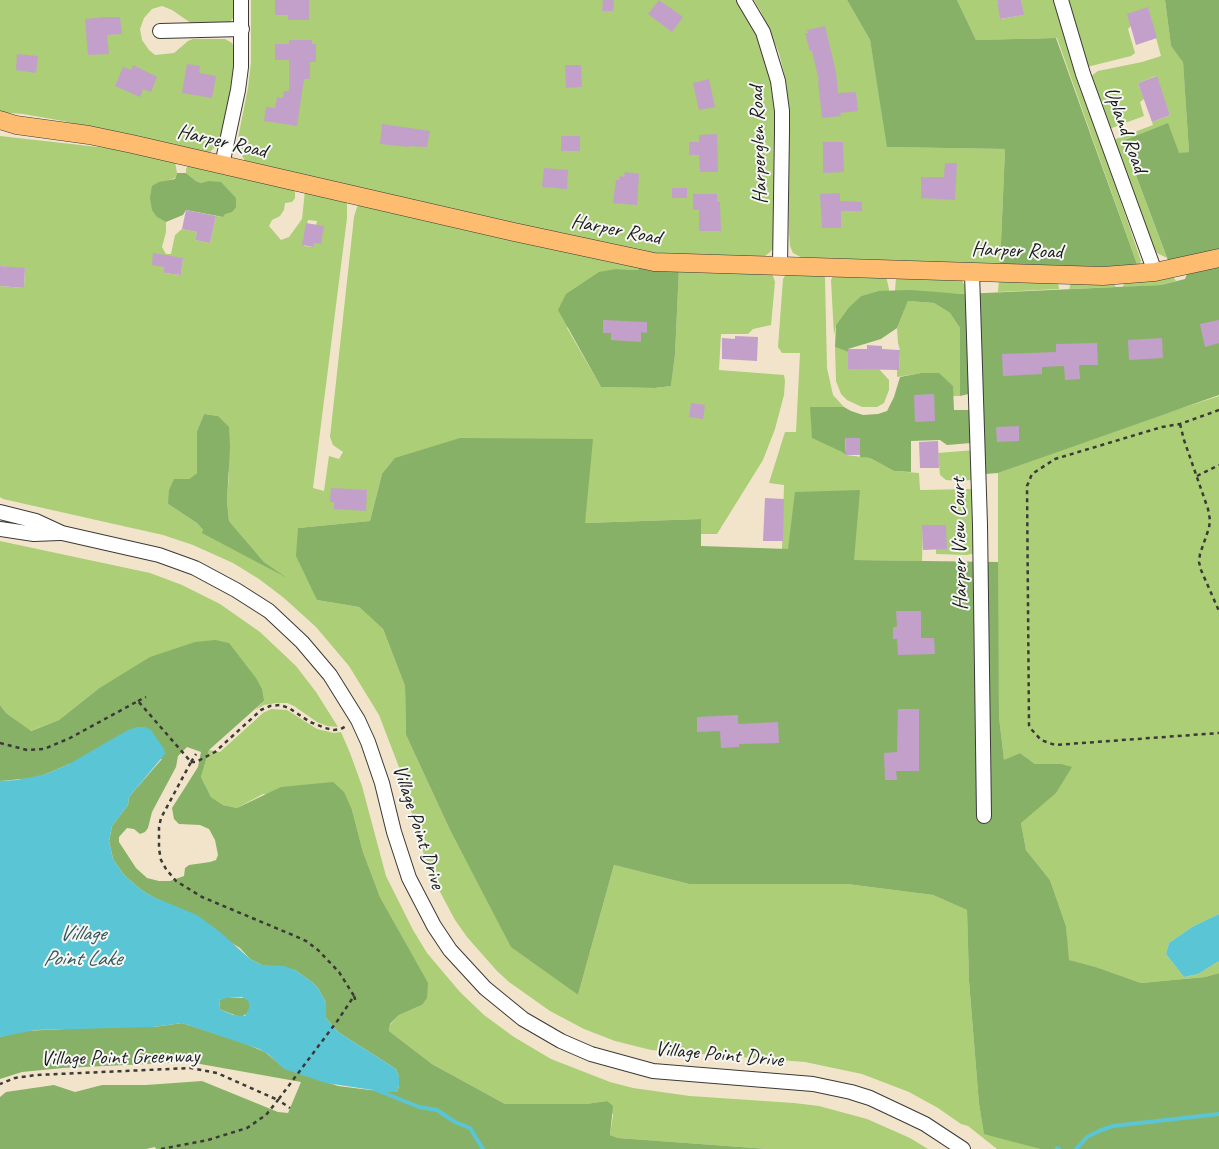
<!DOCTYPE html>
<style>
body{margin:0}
canvas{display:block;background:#f1e4cb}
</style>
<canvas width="1219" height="1149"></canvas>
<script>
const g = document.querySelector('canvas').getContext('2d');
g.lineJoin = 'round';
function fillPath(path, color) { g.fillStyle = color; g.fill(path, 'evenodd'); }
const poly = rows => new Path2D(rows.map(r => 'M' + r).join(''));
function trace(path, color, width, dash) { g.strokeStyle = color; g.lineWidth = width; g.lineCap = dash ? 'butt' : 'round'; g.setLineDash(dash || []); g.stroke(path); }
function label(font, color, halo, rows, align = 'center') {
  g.font = font + ' Caveat,sans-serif'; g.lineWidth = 4; g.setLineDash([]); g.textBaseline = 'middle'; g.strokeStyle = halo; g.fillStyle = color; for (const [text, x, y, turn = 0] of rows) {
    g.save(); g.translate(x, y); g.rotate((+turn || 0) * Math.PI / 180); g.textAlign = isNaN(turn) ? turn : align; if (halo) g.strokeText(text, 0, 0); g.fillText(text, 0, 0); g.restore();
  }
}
const green = poly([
 [0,0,235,0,234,17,229,23,223,24,191,23,172,10,162,6,152,9,144,18,140,29,142,40,149,50,155,55,174,53,188,41,193,39,225,39,232,43,236,52,233,92,221,141,208,154,199,153,63,121,23,114,0,112],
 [251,0,738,0,760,38,777,92,774,247,770,252,764,257,689,257,636,252,248,166,238,149,237,143,248,88,251,62],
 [754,0,847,0,870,40,888,147,1005,149,1000,266,808,261,793,253,790,246,789,232,789,111,786,81,779,53,761,12],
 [957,0,997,0,1001,19,1023,15,1021,0,1056,0,1065,38,1141,261,1138,267,1057,38,976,40],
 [1065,0,1165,0,1171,46,1183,61,1189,152,1179,154,1123,141,1167,258,1157,253,1148,238,1113,140,1153,125,1152,122,1170,115,1156,76,1138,83,1144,99,1140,102,1144,116,1109,129,1090,77,1098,71,1142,62,1161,56,1148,8,1128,29,1135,53,1131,56,1087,67],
 [0,136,107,148,175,162,177,173,175,178,166,181,159,218,166,222,166,232,162,247,166,254,171,254,175,235,182,229,197,232,195,240,210,243,216,216,223,217,208,181,201,183,196,181,186,173,186,169,189,164,293,188,295,192,295,198,292,202,285,203,284,210,280,216,272,220,269,226,281,240,289,237,302,219,305,191,344,200,347,204,347,218,313,488,324,491,329,456,339,459,343,452,333,445,330,437,354,217,357,207,362,204,640,265,638,270,616,269,567,328,601,387,655,388,671,386,675,355,679,268,772,273,775,282,771,325,753,329,748,334,721,334,719,370,784,375,785,381,784,395,775,429,763,460,717,534,700,534,700,519,584,523,592,439,382,474,370,521,298,528,317,600,359,607,383,629,405,686,406,735,450,830,512,947,578,995,614,865,689,884,847,884,933,895,967,910,969,981,979,1104,984,1133,1040,1149,997,1149,968,1126,961,1124,938,1108,909,1092,862,1074,805,1062,651,1050,615,1041,584,1029,550,1011,509,982,497,971,467,937,455,920,430,873,416,830,402,775,379,715,349,666,316,627,284,598,259,579,233,563,193,545,163,535,3,499,0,497,0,286,24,288,25,269,0,266],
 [308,220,317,221,312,247,304,246,304,242,303,241],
 [165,257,183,258,181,275,164,273],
 [204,414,218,416,229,474,227,502,229,521,264,562,283,576,203,530,197,523,168,504,174,479,189,479,197,473,197,431],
 [787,273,823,274,825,278,827,368,833,395,844,407,810,407,840,451,846,455,870,458,894,471,919,473,920,490,971,489,974,491,975,553,967,555,936,554,936,549,946,549,946,525,923,525,922,561,853,560,859,490,788,549,782,549,784,485,769,483,785,432,796,432,800,353,782,353,778,347,783,279],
 [833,276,886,276,889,289,889,291,878,291,861,296,849,307,836,325,834,335,831,280],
 [896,277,960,279,965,285,966,294,895,291],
 [1173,277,1176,281,1161,285,1123,287,1124,282],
 [999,280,1058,282,1059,289,998,292],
 [1071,283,1113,283,1116,287,1069,289],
 [908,301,934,303,950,313,960,328,960,396,953,396,953,386,921,373,897,377,897,370,899,369,900,350,898,343,897,328],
 [835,347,848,352,879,369,889,380,889,390,884,403,877,407,862,407,847,400,841,394,836,381],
 [1219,396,1219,914,1192,927,1169,943,1166,954,1184,977,1198,974,1219,961,1219,973,1205,977,1141,983,1096,967,1068,960,1066,926,1050,880,1026,850,1021,823,1061,764,1035,764,1020,753,1004,761,999,717,998,661,998,473,1130,425],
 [975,450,975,478,971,480,960,481,946,480,940,475,938,453],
 [0,541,150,573,182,585,220,604,260,632,296,666,316,692,338,727,327,726,317,722,294,706,287,703,276,703,264,705,255,710,264,701,98,689,59,720,30,731,6,713,0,705],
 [271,709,287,710,317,729,334,733,341,732,350,753,362,786,386,876,413,930,427,953,460,992,484,1015,514,1037,551,1059,610,1082,633,1088,690,1096,794,1103,819,1106,867,1119,910,1138,928,1149,768,1149,618,1138,610,1135,613,1115,607,1101,586,1104,505,1104,432,1064,389,1031,390,1025,399,1015,422,1005,406,944,380,897,363,852,352,810,263,794,237,808,223,805,211,797,201,777,209,750,220,752,263,713]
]);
const forest = poly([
 [847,0,957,0,976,40,1056,38,1138,267,1000,266,1005,149,887,147,870,40],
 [1165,0,1219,0,1219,253,1169,263,1123,141,1168,123,1179,153,1189,152,1183,62,1171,46],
 [177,173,186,173,196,181,201,183,208,181,221,182,236,198,236,207,232,212,225,214,223,217,186,210,183,215,166,222,157,217,152,210,150,198,152,186,159,182,175,179],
 [640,265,679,268,675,355,671,386,655,388,601,387,558,310,566,294,599,272,616,269,638,270],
 [1219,266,1219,395,998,473,985,474,981,391,960,396,960,328,950,313,934,303,908,301,897,328,881,339,848,349,848,352,835,347,836,325,849,307,861,296,878,291,910,290,963,294,1161,285,1185,279,1187,274],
 [921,373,939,373,953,386,954,410,969,410,971,443,947,445,940,440,911,441,911,472,894,471,870,458,860,457,860,438,845,439,846,455,840,451,812,438,810,407,844,407,851,411,863,415,878,414,887,411,894,397,900,377],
 [204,414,218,416,229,427,230,447,227,502,229,521,264,562,287,578,202,533,203,530,197,523,168,504,169,490,174,479,189,479,197,473,197,431],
 [460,438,593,439,585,523,701,519,701,546,788,549,795,492,860,490,854,560,998,562,999,717,1004,760,1020,753,1035,764,1061,764,1072,767,1056,793,1021,823,1026,850,1050,880,1066,926,1069,960,1096,967,1141,983,1205,977,1219,973,1219,1149,1040,1149,984,1134,979,1104,969,981,967,910,933,895,847,884,689,884,614,865,578,995,511,947,450,830,406,735,405,686,383,629,359,607,317,600,296,556,298,528,370,521,382,474,395,458],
 [215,640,229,643,256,678,262,689,264,701,209,750,201,777,211,797,223,805,237,808,281,787,333,782,344,792,352,810,363,852,380,897,428,983,427,998,422,1005,399,1015,390,1024,389,1031,432,1064,505,1104,586,1104,607,1101,613,1106,610,1135,618,1138,768,1149,156,1149,155,1147,146,1149,0,1149,0,1097,6,1092,54,1085,75,1092,102,1085,146,1085,202,1081,278,1112,288,1113,301,1082,189,1062,63,1068,22,1072,0,1079,0,1037,22,1031,133,1026,153,1027,182,1023,241,1042,265,1052,284,1068,338,1086,386,1092,397,1092,399,1086,399,1077,396,1069,338,1032,326,1018,326,1003,318,988,312,982,295,970,262,965,250,959,240,948,164,902,151,896,140,889,124,875,117,865,113,859,109,841,112,826,128,805,129,797,134,791,162,759,69,764,46,774,33,778,0,781,0,705,6,713,31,731,59,720,98,689,150,657,195,642],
 [187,747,201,752,198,767,172,808,174,819,179,824,200,825,209,829,215,840,218,855,216,860,210,862,189,865,185,868,184,876,170,881,159,881,147,878,136,868,119,842,119,837,127,828,134,829,140,834,145,832,148,828,152,812,176,767,178,756],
 [226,997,245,998,249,1001,250,1006,248,1013,243,1016,237,1016,219,1009,220,1000]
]);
const water = poly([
 [137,727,145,727,151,730,164,749,165,754,134,791,129,797,128,805,112,826,109,841,113,859,117,865,124,875,140,889,151,896,197,915,220,932,250,959,262,965,284,966,295,970,312,982,318,988,326,1003,326,1018,338,1032,396,1069,399,1077,399,1086,397,1092,386,1092,326,1083,284,1069,268,1054,259,1049,182,1023,153,1027,35,1030,0,1037,0,781,17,780,46,774,69,764,128,730],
 [230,997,242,997,248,1001,250,1006,245,1016,233,1015,219,1009,220,1000],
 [1219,914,1219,961,1198,974,1184,977,1166,954,1169,943,1192,927]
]);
const stream = poly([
 [374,1089,419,1107,437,1110,455,1122,470,1128,483,1149],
 [1057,1148,1059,1149],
 [1076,1149,1087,1137,1099,1131,1113,1126,1219,1114]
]);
const building = poly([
 [275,0,309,0,309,20,288,20,288,15,275,15],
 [603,0,614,0,613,11,602,11],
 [659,0,683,17,672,32,648,14],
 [997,0,1021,0,1024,15,1000,19],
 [1148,7,1157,38,1136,45,1127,14],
 [106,17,120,17,122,34,107,35,109,54,88,55,85,19],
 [825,26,836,72,838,93,856,92,858,111,840,113,841,116,822,118,818,81,819,81,812,51,810,51,805,33,808,33,807,30],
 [289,40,312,40,312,44,316,44,316,62,310,62,310,79,304,79,297,126,264,121,266,107,275,108,277,97,283,98,284,91,289,91,289,60,275,60,275,44,289,44],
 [17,54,38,56,36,73,16,70],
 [187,64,200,66,199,73,216,76,212,98,182,93],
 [133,65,157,77,151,92,143,89,140,97,115,86,123,67,131,70],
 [565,65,581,65,582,87,566,88],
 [1157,76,1170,115,1152,122,1138,83],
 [709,79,715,107,699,110,693,83],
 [382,124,430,131,427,147,409,146,409,147,380,144],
 [717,134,718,172,700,172,699,155,689,155,689,142,699,142,699,135],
 [561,136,580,136,580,151,561,151],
 [823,142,843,142,844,172,823,173],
 [945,163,957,163,955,200,921,198,921,177,944,177],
 [544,168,568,170,567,189,542,187],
 [625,172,639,174,637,205,613,203,616,180,619,180,620,176,624,177],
 [672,188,687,188,687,198,672,198],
 [840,193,840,201,862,202,862,211,841,211,841,228,822,228,820,194],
 [693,194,717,194,717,202,720,202,721,231,699,231,699,210,693,210],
 [186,210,216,216,210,243,195,240,197,232,182,229],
 [306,223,324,226,321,244,314,243,313,247,302,245],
 [153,253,183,258,181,275,164,273,164,267,152,265],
 [0,266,25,268,24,288,0,286],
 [603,320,647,322,647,333,641,332,641,342,611,340,611,333,603,333],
 [1219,320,1219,343,1205,347,1200,324],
 [735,336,758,337,757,361,722,359,722,338,735,339],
 [1162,338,1163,358,1129,360,1128,340],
 [1097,343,1098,365,1079,365,1080,379,1065,380,1064,366,1042,367,1042,374,1003,376,1002,354,1056,352,1056,344],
 [867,345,882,346,882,349,900,350,899,370,848,369,848,349,867,349],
 [934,394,935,421,915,422,914,395],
 [691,403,705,405,703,419,689,417],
 [1019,426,1019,441,997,442,996,427],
 [845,438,860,438,860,455,846,455],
 [938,441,939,468,920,468,919,442],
 [331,488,367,490,366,511,334,509,334,502,330,502],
 [765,498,784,499,783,541,763,541],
 [922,525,946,525,947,549,923,550],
 [896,611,921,611,921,638,934,638,935,654,898,655,897,639,893,639,893,627,897,627],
 [898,709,919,709,919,771,896,771,897,780,885,780,884,753,897,752],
 [738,715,738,724,778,722,779,743,739,744,739,747,721,748,720,731,697,732,697,717]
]);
const path = poly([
 [1219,410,1180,424,1162,427,1055,459,1032,474,1027,486,1029,725,1032,730,1041,740,1055,745,1219,733],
 [1180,424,1184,440,1208,509,1210,520,1209,528,1200,554,1199,562,1201,570,1219,611],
 [1197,476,1219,465],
 [138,701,146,697],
 [0,743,27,750,44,749,70,738,138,701,191,762,161,818,159,827,159,849,161,860,166,869,176,881,202,897,295,936,306,941,318,950,339,972,354,996,338,1020,278,1100,217,1073,191,1068,36,1075,15,1078,0,1084],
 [191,762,196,762,215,752,261,710,270,706,280,705,289,708,310,722,325,728,334,730,341,729,348,725],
 [191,762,196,754],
 [354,996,356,1002],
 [161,1149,208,1140,247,1128,266,1115,278,1100,290,1108]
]);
const minor = poly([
 [744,0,763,32,778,81,782,111,782,131,780,265],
 [1061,0,1083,74,1155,272],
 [160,31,242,29],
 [222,165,238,90,241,67,241,0],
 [972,273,980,525,984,816],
 [0,512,36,521,62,533,159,555,195,568,236,590,269,611,302,642,330,675,358,720,368,742,382,783,394,832,409,878,434,926,450,950,485,988,523,1019,561,1041,591,1054,653,1071,813,1084,851,1092,870,1098,904,1114,925,1124,963,1149],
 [0,529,34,534,59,533]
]);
const major = poly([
 [0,120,16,125,89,135,132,144,514,232,654,262,1103,276,1155,272,1219,258]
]);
const streetNames = [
 ["Upland Road",1125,130,70],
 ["Harper Road",222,142,13],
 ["Harperglen Road",759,145,-92],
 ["Harper Road",616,230,11],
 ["Harper Road",1017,251,2],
 ["Harper View Court",960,544,-91],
 ["Village Point Drive",418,827,72],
 ["Village Point Drive",719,1055,5],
 ["Village Point Greenway",120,1058,-1]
];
const waterNames = [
 ["Village",82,934],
 ["Point Lake",82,959]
];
fillPath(green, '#abce77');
fillPath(forest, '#88b168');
fillPath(water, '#5ac5d5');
trace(stream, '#5ac5d5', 4);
fillPath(building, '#c3a0c9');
trace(minor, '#3c3a36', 16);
trace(major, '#3c3a36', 19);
trace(path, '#3c3a36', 2.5, [4, 4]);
trace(minor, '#fff', 14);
trace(major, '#fdbc70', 18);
label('21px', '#1c1c1c', '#f6f6f2', streetNames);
label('italic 22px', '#32575d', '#f6f6f2', waterNames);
</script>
